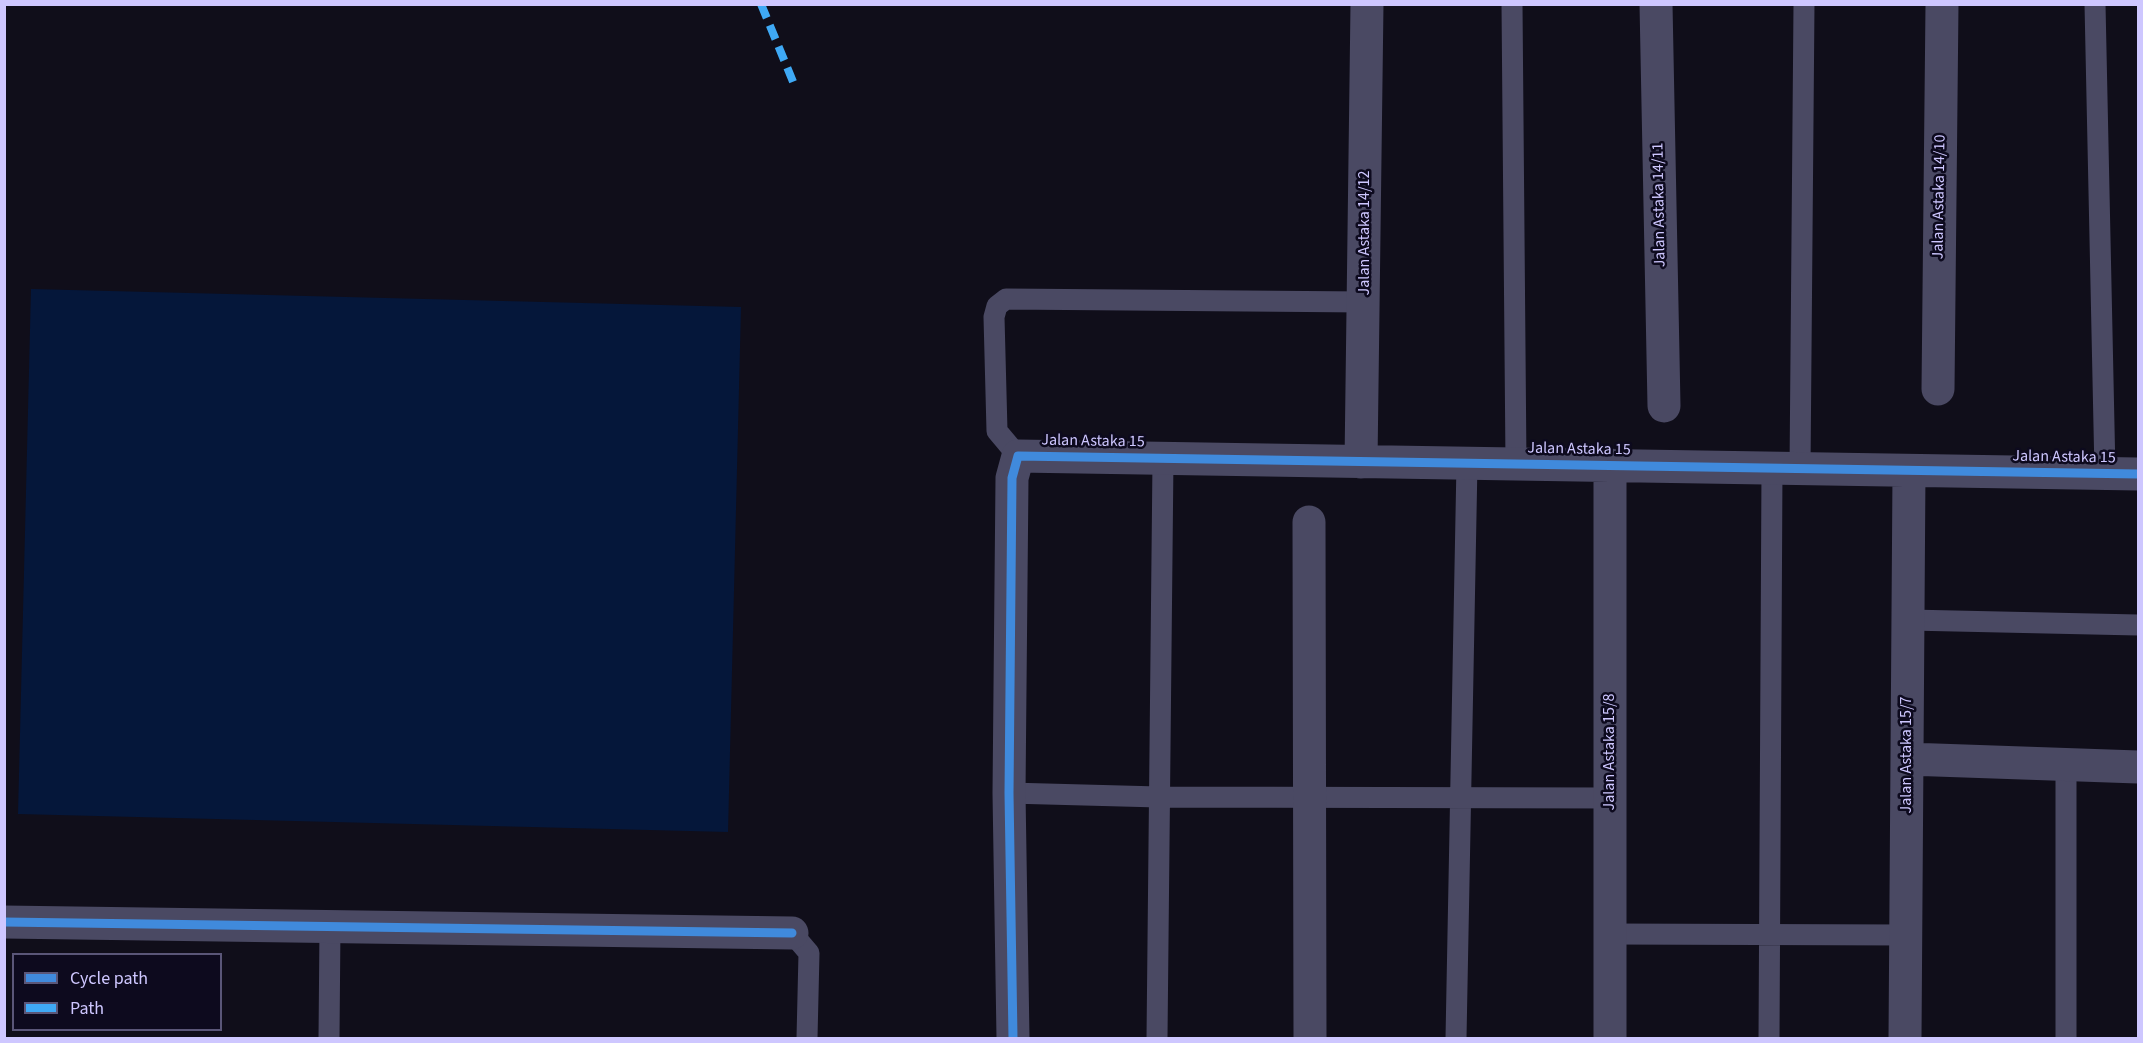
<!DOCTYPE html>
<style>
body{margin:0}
#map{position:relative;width:2143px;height:1043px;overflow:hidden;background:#100e1a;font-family:"Source Sans 3",sans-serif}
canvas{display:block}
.frame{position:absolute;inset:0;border:6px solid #cec7ff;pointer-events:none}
.legend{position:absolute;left:12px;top:953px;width:210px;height:78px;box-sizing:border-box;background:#0d0a1e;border:2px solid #5a5678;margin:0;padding:8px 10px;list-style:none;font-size:18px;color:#cec7ff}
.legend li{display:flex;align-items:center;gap:12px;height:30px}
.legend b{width:30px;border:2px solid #5a5678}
</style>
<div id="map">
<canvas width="2143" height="1043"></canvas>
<div class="frame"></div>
<ul class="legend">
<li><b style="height:8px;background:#408adc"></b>Cycle path</li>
<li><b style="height:8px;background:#3fa9f5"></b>Path</li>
</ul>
</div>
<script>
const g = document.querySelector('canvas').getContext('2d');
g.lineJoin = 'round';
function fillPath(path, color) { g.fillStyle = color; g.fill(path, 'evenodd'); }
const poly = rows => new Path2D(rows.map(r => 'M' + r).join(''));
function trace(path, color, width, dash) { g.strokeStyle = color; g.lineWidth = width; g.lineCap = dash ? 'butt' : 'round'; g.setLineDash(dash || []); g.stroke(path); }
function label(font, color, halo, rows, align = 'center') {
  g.font = font + ' "Source Sans 3",sans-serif'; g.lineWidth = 5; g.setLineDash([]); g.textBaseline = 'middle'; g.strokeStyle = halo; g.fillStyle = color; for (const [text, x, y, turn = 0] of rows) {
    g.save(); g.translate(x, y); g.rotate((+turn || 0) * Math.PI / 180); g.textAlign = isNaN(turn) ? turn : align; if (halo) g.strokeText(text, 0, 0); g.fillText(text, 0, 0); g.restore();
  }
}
const water = poly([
 [31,289,741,307,728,832,18,814]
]);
const service = poly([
 [1512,4,1516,464],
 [2095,4,2105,473],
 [1018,456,997,431,994,317,997,306,1006,299,1365,302],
 [1800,469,1804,4],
 [1909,620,2138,625],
 [2066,765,2066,1038],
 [1009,793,1159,797,1610,798],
 [792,933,809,953,807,1038],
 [1610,934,1906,935],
 [329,1038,330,926],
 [1157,1038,1163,459],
 [1456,1038,1467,463],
 [1769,1038,1772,468]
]);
const minor = poly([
 [1656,4,1664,406],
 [1938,389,1942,4],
 [1361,462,1367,4],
 [1309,522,1310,1038],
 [1907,759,2138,767],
 [4,922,792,933],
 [1013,1038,1009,793,1012,478,1018,456,2138,474],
 [1610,1038,1610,465],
 [1905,1038,1909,471]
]);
const quiet = poly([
 [761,4,794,84]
]);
const cycleway = poly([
 [4,922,792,933],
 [1013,1038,1009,793,1012,478,1018,456,2138,474]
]);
const streetNames = [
 ["Jalan Astaka 14/10",1940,197,-89],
 ["Jalan Astaka 14/11",1660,205,-91],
 ["Jalan Astaka 14/12",1365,233,-90],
 ["Jalan Astaka 15",1093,442,1],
 ["Jalan Astaka 15",1579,450,1],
 ["Jalan Astaka 15",2064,458,1],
 ["Jalan Astaka 15/8",1610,752,-90],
 ["Jalan Astaka 15/7",1907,755,-90]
];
fillPath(water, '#05173a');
trace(service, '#4a4963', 21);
trace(minor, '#4a4963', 33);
trace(quiet, '#3fa9f5', 8, [15, 8]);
trace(cycleway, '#408adc', 9);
label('16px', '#cec7ff', '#0d0a1e', streetNames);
</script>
